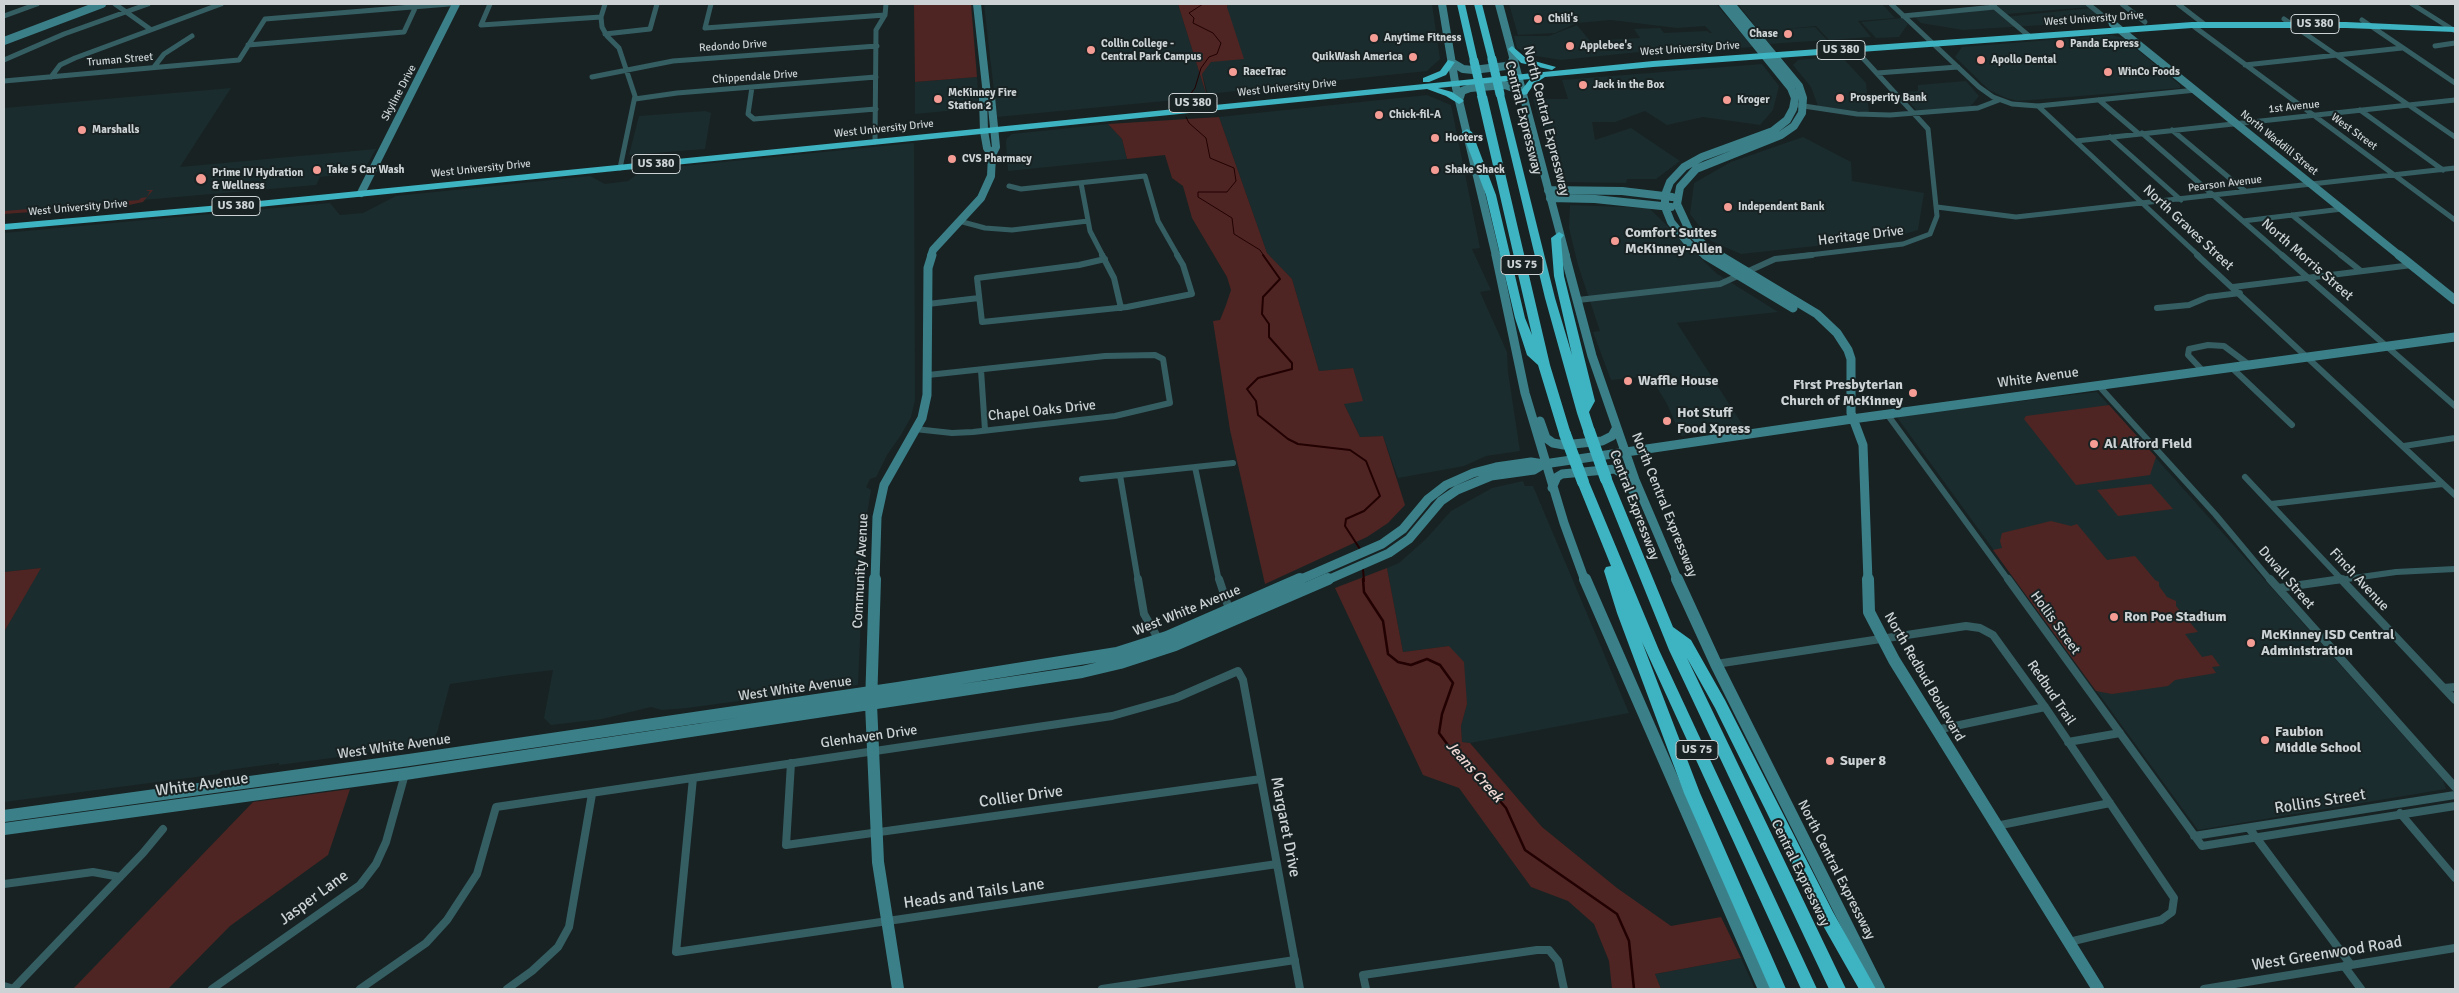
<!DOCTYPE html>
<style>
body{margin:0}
#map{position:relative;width:2459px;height:993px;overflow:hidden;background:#182223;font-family:Signika,sans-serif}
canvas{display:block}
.frame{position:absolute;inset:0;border:5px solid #cdd3d4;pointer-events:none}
</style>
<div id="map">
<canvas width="2459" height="993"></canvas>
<div class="frame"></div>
</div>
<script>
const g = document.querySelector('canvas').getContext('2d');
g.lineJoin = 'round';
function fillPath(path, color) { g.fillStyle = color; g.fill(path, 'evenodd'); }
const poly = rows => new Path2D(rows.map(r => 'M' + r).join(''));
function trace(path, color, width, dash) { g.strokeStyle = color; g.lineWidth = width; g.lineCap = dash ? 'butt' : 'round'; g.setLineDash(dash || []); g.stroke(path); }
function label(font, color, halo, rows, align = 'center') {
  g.font = font + ' Signika,sans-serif'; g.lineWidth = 4; g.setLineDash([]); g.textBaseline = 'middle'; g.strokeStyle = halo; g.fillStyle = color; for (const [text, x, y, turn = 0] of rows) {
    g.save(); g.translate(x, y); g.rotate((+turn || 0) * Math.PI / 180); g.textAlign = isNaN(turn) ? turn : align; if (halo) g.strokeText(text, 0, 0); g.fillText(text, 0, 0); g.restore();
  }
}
const built = poly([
 [984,4,1178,4,1207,97,997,117],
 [1228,4,1432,4,1440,59,1427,71,1208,94,1202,74,1211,62],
 [1509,4,1716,4,1753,47,1667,53,1649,51,1561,60,1530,55,1517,48,1514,36,1549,36,1577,25,1590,41,1640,38,1634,29,1660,28,1664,33,1707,31,1710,33,1712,33,1705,26,1677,28,1611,20,1577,23,1555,33,1518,35],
 [1738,4,1882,4,1895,18,1858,21,1871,37,1829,40,1816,26,1785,29,1815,27,1827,40,1769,44],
 [1995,4,2085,4,2089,7,2007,14],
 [2090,8,2106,21,1963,30,1921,23,1915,17,1993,9,2005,17],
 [1902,18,1908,24,1899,37,1876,38,1861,22],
 [2112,35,2123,38,2180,85,2180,88,2018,101,2006,98,1989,90,1955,57,1962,47],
 [1841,56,1866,83,1869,113,1818,106,1811,87,1793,65,1798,60],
 [1762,64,1779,86,1773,110,1760,125,1703,117,1667,125,1645,111,1615,122,1592,122,1595,140,1631,128,1680,161,1656,179,1627,179,1626,183,1561,182,1533,99,1568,99,1562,80],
 [977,77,979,108,915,114,915,82],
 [1966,81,1979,96,1971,106,1917,111,1901,92,1918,91,1918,85],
 [231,88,180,167,376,149,363,172,320,177,316,185,4,212,4,108],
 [1427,95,1451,105,1480,248,1472,249,1491,290,1480,292,1507,352,1508,372,1520,451,1486,456,1464,466,1398,478,1383,436,1360,437,1344,404,1352,368,1319,371,1292,279,1267,253,1219,117],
 [705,111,711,113,705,149,629,155,639,116],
 [1108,124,1122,139,1127,159,1008,171,1006,142,1007,138,1012,134],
 [1803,137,1851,162,1852,181,1924,193,1918,230,1891,238,1741,254,1711,241,1690,214,1694,183,1731,162],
 [914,143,915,400,911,417,901,435,887,455,876,477,870,479,866,487,871,490,865,526,858,685,687,708,662,710,651,707,602,719,551,725,544,718,553,670,511,675,450,684,437,733,431,741,332,758,279,765,279,763,221,771,219,774,4,802,4,632,40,568,4,572,4,233,330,203,340,215,363,213,396,196,590,176,605,184,628,181,643,170],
 [1570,205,1649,208,1716,273,1778,312,1677,323,1744,427,1681,436,1667,404,1650,376,1611,380,1593,332,1600,331,1578,265,1569,228],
 [2097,392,2443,780,2446,789,2198,830,1896,416],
 [1523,481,1525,486,1533,486,1629,713,1470,743,1462,742,1461,726,1467,704,1449,646,1403,652,1387,568,1399,563,1426,539,1451,511,1492,488],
 [1741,958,1755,989,1661,989,1655,974]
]);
const green = poly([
 [914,4,971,4,977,77,915,82],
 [1178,4,1228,4,1227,7,1244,59,1211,62,1202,74,1207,97],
 [1219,117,1267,253,1292,279,1319,371,1353,368,1363,401,1344,404,1360,437,1383,436,1405,505,1388,523,1367,537,1265,584,1230,430,1213,321,1220,320,1226,305,1231,290,1227,277,1192,218,1183,186,1172,178,1165,155,1127,159,1122,139,1108,124],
 [148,190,153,190,143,202,129,205,4,214,4,211,139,200,141,198,147,197,150,191,146,191],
 [2109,405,2156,457,2150,475,2076,485,2024,419,2026,416],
 [2151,484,2173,509,2118,516,2097,490],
 [2051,521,2071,526,2077,524,2107,560,2135,556,2155,580,2159,582,2159,586,2167,597,2176,601,2176,606,2198,632,2185,634,2202,657,2212,655,2220,666,2212,667,2216,673,2175,680,2168,686,2112,694,2096,691,1993,550,2002,548,2000,541,2002,533],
 [41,568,4,632,4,572],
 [1387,568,1403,652,1449,646,1464,662,1467,704,1461,726,1462,742,1470,743,1542,827,1617,888,1671,926,1721,917,1741,958,1655,974,1661,989,1612,989,1609,961,1594,924,1568,901,1531,887,1459,788,1423,775,1335,588],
 [350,789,328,855,230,926,168,989,73,989,253,802]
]);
const streamFar2 = poly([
 [1186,100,1195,88,1201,68,1209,57,1217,54,1221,43,1213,33,1193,23,1194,18,1189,13,1203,4],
 [1186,117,1189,123,1206,138,1210,158,1234,168,1236,181,1227,192,1198,192,1198,197,1232,218,1234,234,1260,250,1264,256]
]);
const streamFar1 = poly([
 [1263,255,1280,279,1263,297,1262,314,1269,324,1269,337,1292,363,1292,369,1258,378,1247,389,1256,401,1258,415,1288,439,1298,444,1350,450,1366,461,1380,496,1364,511,1346,519,1345,526,1360,549],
 [1363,569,1364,581]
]);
const stream = poly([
 [1363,579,1364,592,1383,621,1388,654,1398,662,1411,665,1427,659,1440,665,1453,683,1442,714,1439,733,1453,752,1466,762,1506,808,1525,850,1617,914,1629,941,1634,989]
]);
const streetFar2 = poly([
 [115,4,150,29],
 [490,4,481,25,601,17],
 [605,4,601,17,602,27,607,36,619,48,635,96,620,168],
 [711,4,705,28,885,15],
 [1891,4,1979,87,1993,97,2012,104,2038,106,2196,90],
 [1991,4,2029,36],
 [2088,4,2113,24],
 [2122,4,2145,22],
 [2178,4,2204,24],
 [2412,4,2455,31],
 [4,16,37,4],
 [1903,16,1995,7],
 [2284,19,2455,137],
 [2362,20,2455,83],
 [2192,25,2455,220],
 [605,34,650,29,657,4],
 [248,45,404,32,417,4],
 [2435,46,2455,43],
 [4,60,64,34,148,4],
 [2245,65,2402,48],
 [154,67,164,54,192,36],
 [1877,73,1958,67],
 [51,77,60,65,75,58,221,4],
 [592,77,673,61,877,46],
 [4,81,239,60,265,19,449,4],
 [752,87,748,114,754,119,876,109],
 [635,99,677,93,876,77],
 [2099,100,2139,134],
 [1797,105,1857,114,1890,115,1978,108,1999,100],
 [2038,106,2199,256],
 [2360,110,2443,170],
 [2172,130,2245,191],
 [2142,133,2283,256],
 [2110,137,2181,200],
 [2076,141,2455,100],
 [875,142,876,30,885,15,886,4],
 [1081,183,1090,231,1103,256],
 [1009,186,1021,189,1145,176,1158,221,1178,256],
 [1937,207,2016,217,2455,168],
 [2292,215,2342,256],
 [959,221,985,228,1012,230,1088,221],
 [2243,221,2342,209],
 [1801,256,1903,244,1930,234,1937,216,1928,129,1850,44]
]);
const streetFar1 = poly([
 [1102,255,1114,278,1121,308],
 [2197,255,2455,495],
 [2282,255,2455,406],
 [2341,255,2361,271],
 [1105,259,1079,265,977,278,982,322,1127,307,1192,294,1183,265,1177,255],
 [2233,287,2412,265],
 [1578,300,1720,284,1775,259,1812,255],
 [928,304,979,298],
 [2157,308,2189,305,2208,297,2240,293],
 [2231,367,2292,425],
 [981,370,985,430],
 [2203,371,2188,355,2189,349,2208,345,2224,346,2248,364],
 [2098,385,2215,514,2271,581],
 [1887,414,2009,581],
 [915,429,952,433,973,432,1115,416,1170,403,1163,359,1155,355,1105,356,928,375],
 [2404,446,2455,438],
 [1195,467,1219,581],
 [1120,475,1138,581],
 [2245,477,2343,581],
 [1082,479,1233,463],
 [2271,504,2443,484],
 [2333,581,2396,572,2455,569]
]);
const street = poly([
 [1138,579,1144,614,1159,640],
 [1219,579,1230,612],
 [2008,579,2202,846,2455,806],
 [2270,579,2455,787],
 [2341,579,2455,700],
 [2279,588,2342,579],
 [1716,664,1966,626,1980,628,1993,635,2045,707,2174,898,2172,912,2161,920,2069,942],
 [2444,688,2455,687],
 [1936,730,2045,707],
 [2068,742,2120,733],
 [791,763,786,845,1261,779],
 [693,778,676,952,1277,864],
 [2400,813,2455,878],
 [1996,826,2110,803],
 [2249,828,2351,965],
 [2194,836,2455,795],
 [4,884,93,872,120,877],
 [2344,966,2361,989],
 [4,986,14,989],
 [13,989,143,853,163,829],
 [212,989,360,885,376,864,386,842,405,774],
 [360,989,426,943,447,920,477,874,496,807,1112,716,1176,698,1238,671,1243,680,1300,989],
 [507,989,532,971,558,947,569,927,592,794],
 [1102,989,1295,960],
 [1366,989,1363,975,1537,950,1549,950,1558,961,1564,989],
 [2204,989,2455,948]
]);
const secondaryFar2 = poly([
 [1442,4,1456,88,1496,256],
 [1499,4,1566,256],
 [2113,24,2400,256],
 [4,41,102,4],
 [1451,62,1463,69,1473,70,1506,66,1511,64,1514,56],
 [987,95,983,98,984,131,987,148,992,155],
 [1459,100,1462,91,1470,88,1505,85,1524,92],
 [1548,190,1622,191,1672,197],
 [361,193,456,4],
 [1550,198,1595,199,1671,207],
 [931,256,933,250,981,198,991,176,992,155,996,147,991,97,987,95,977,4],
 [1707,256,1689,244,1671,222,1665,207,1665,195,1670,182,1684,167,1702,157,1773,131,1787,120,1793,109,1795,98,1791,88,1723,4],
 [1721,256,1706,247,1690,232,1677,204,1680,187,1696,169,1781,135,1794,126,1802,113,1803,98,1799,86,1731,4]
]);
const secondaryFar1 = poly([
 [1496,255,1525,393,1564,523,1585,581],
 [1565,255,1592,356,1635,480,1678,581],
 [1705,255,1793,308],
 [1719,255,1817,314,1837,333,1848,350,1851,359,1851,413,1863,445,1868,581],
 [2399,255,2455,300],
 [1540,421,1546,438,1553,443,1564,445,1602,441,1612,436,1616,429],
 [1552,488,1557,477,1562,474,1615,469,1627,477,1633,491],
 [875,581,877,517,884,485,922,418,927,395,928,268,932,255],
 [1297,581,1382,544,1403,529,1428,499,1446,485,1473,473,1496,467,1531,462,1544,464,1852,419,2455,337],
 [1325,581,1389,553,1409,539,1441,501,1457,490,1491,476,1534,470,1544,464]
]);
const secondary = poly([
 [875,579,871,704,878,862,898,989],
 [1585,579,1764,989],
 [1677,579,1716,664,1879,989],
 [1868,579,1869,612,1894,660,2098,989],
 [4,816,409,760,898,688,1117,653,1167,637,1300,579],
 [4,829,405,774,1082,672,1120,663,1175,645,1328,579]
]);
const highway = poly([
 [1457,4,1465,4,1478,61,1477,63,1470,61,1457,4],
 [1474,4,1482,4,1496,59,1495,61,1488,59,1474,4],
 [2192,22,2346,22,2455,27,2455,32,2346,28,2192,28,1653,67,1545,77,1534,84,1527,94,1524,95,1520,92,1530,79,1438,88,1452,92,1462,99,1464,101,1459,104,1446,96,1427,89,209,212,4,230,4,224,209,206,1653,61,2192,22],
 [1512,46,1527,59,1556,67,1552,70,1521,63,1508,49,1512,46],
 [1448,60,1455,62,1446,75,1429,82,1423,82,1423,78,1440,71,1448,60],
 [1500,91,1504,94,1555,298,1572,355,1554,276,1551,238,1559,232,1564,235,1561,239,1564,276,1595,401,1589,412,1595,431,1589,435,1583,431,1577,413,1545,298,1496,94,1500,91],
 [1482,93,1487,96,1550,365,1571,434,1565,438,1559,434,1538,365,1527,355,1515,318,1486,195,1462,132,1467,129,1472,132,1496,195,1525,318,1532,335,1477,96,1482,93],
 [1606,475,1612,479,1673,627,1691,640,1725,700,1833,912,1876,989,1859,989,1821,922,1715,708,1687,658,1846,989,1829,989,1669,650,1600,479,1606,475],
 [1583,478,1589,482,1659,650,1817,989,1801,989,1642,642,1700,793,1786,989,1770,989,1684,793,1617,613,1604,571,1606,567,1611,566,1577,482,1583,478]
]);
const highwayBridgeFar1 = poly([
 [1492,59,1500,94],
 [1474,61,1482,96]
]);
const highwayBridge = poly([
 [1589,431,1606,479],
 [1565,434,1583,482]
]);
const markers = [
 [1538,19,5,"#f59c94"],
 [1788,34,5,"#f59c94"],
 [1374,38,5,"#f59c94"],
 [2060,44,5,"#f59c94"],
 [1570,46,5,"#f59c94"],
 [1091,50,5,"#f59c94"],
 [1413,57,5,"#f59c94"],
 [1981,60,5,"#f59c94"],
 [1233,72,5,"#f59c94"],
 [2108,72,5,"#f59c94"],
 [1583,85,5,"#f59c94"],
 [1840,98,5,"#f59c94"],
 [938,99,5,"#f59c94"],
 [1727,100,5,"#f59c94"],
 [1379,115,5,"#f59c94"],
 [82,130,5,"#f59c94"],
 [1435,138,5,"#f59c94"],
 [952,159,5,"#f59c94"],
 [317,170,5,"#f59c94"],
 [1435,170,5,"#f59c94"],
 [201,179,6,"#f59c94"],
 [1728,207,5,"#f59c94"],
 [1615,241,5,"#f59c94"],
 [1628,381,5,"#f59c94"],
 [1913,393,5,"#f59c94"],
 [1667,421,5,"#f59c94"],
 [2094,444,5,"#f59c94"],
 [2114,617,5,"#f59c94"],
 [2251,643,5,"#f59c94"],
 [2265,740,5,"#f59c94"],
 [1830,761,5,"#f59c94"]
];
const farPoinames = [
 ["Chili's",1548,19],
 ["Chase",1778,34,"right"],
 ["Anytime Fitness",1384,38],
 ["Collin College -",1101,44],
 ["Central Park Campus",1101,57],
 ["Panda Express",2070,44],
 ["Applebee's",1580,46],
 ["QuikWash America",1403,57,"right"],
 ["Apollo Dental",1991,60],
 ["RaceTrac",1243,72],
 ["WinCo Foods",2118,72],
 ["Jack in the Box",1593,85],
 ["McKinney Fire",948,93],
 ["Station 2",948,106],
 ["Prosperity Bank",1850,98],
 ["Kroger",1737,100],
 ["Chick-fil-A",1389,115],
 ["Marshalls",92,130],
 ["Hooters",1445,138],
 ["CVS Pharmacy",962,159],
 ["Take 5 Car Wash",327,170],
 ["Shake Shack",1445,170],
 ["Prime IV Hydration",212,173],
 ["& Wellness",212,186],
 ["Independent Bank",1738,207]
];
const farStreetnames = [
 ["West University Drive",2094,19,-4],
 ["Redondo Drive",733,46,-4],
 ["West University Drive",1690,49,-4],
 ["Truman Street",120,60,-5],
 ["Chippendale Drive",755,77,-4],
 ["West University Drive",1287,88,-6],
 ["Skyline Drive",399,93,-62],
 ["1st Avenue",2294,107,-6],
 ["West University Drive",884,129,-6],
 ["West Street",2354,132,36],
 ["North Waddill Street",2279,143,39],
 ["West University Drive",481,169,-6],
 ["Pearson Avenue",2225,184,-7],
 ["West University Drive",78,208,-5]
];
const shields = [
 [2315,24,48],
 [1841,50,48],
 [1193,103,48],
 [656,164,48],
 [236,206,48],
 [1522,265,42],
 [1697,750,42]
];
const shieldNames = [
 ["US 380",2315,24],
 ["US 380",1841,50],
 ["US 380",1193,103],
 ["US 380",656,164],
 ["US 380",236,206],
 ["US 75",1522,265],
 ["US 75",1697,750]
];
const streetNames = [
 ["Central Expressway",1523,118,76],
 ["North Central Expressway",1546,121,76],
 ["North Graves Street",2188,228,43],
 ["Heritage Drive",1861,236,-7],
 ["North Morris Street",2307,260,41],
 ["White Avenue",2038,378,-8],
 ["Chapel Oaks Drive",1042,411,-6],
 ["Central Expressway",1634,505,69],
 ["North Central Expressway",1664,505,68],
 ["Community Avenue",861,571,-87],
 ["Duvall Street",2286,578,49],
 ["Finch Avenue",2359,580,47],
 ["West White Avenue",1187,611,-22],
 ["Hollis Street",2055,623,54],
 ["North Redbud Boulevard",1924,677,60],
 ["West White Avenue",795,689,-8],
 ["Redbud Trail",2051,693,56],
 ["Glenhaven Drive",869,737,-8],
 ["West White Avenue",394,747,-8],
 ["North Central Expressway",1836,870,63],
 ["Central Expressway",1800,873,64]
];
const poiNames = [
 ["Comfort Suites",1625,233],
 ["McKinney-Allen",1625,249],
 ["Waffle House",1638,381],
 ["First Presbyterian",1903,385,"right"],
 ["Church of McKinney",1903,401,"right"],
 ["Hot Stuff",1677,413],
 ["Food Xpress",1677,429],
 ["Al Alford Field",2104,444],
 ["Ron Poe Stadium",2124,617],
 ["McKinney ISD Central",2261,635],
 ["Administration",2261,651],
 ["Faubion",2275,732],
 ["Middle School",2275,748],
 ["Super 8",1840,761]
];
const waterNames = [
 ["Jeans Creek",1474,772,48]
];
const nearStreetnames = [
 ["White Avenue",202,785,-8],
 ["Collier Drive",1021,797,-8],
 ["Rollins Street",2320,802,-9],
 ["Margaret Drive",1285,827,79],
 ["Heads and Tails Lane",974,894,-8],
 ["Jasper Lane",314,898,-36],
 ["West Greenwood Road",2327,954,-9]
];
fillPath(built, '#1b2c2e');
fillPath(green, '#4e2522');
trace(streamFar2, '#220102', 1);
trace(streamFar1, '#220102', 2);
trace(stream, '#220102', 2.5);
trace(streetFar2, '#355e63', 5);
trace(streetFar1, '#355e63', 6);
trace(street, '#355e63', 8);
trace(secondaryFar2, '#3b8089', 8);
trace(secondaryFar1, '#3b8089', 9);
trace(secondary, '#3b8089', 12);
fillPath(highway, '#3eb3c1');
trace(highwayBridgeFar1, '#3eb3c1', 9);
trace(highwayBridge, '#3eb3c1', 12);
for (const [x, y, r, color] of markers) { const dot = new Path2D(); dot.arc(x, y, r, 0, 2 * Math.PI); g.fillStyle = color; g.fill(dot); trace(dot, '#182223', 2); }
label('bold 11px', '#cdd3d4', '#182223', farPoinames, 'left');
label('11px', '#cdd3d4', '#182223', farStreetnames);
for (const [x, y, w] of shields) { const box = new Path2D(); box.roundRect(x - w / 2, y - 9.5, w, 19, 4); g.fillStyle = '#182223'; g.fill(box); trace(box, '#cdd3d4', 1); }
label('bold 12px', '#cdd3d4', null, shieldNames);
label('14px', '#cdd3d4', '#182223', streetNames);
label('bold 14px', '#cdd3d4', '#182223', poiNames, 'left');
label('italic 15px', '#efd7d4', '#182223', waterNames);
label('16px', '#cdd3d4', '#182223', nearStreetnames);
</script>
